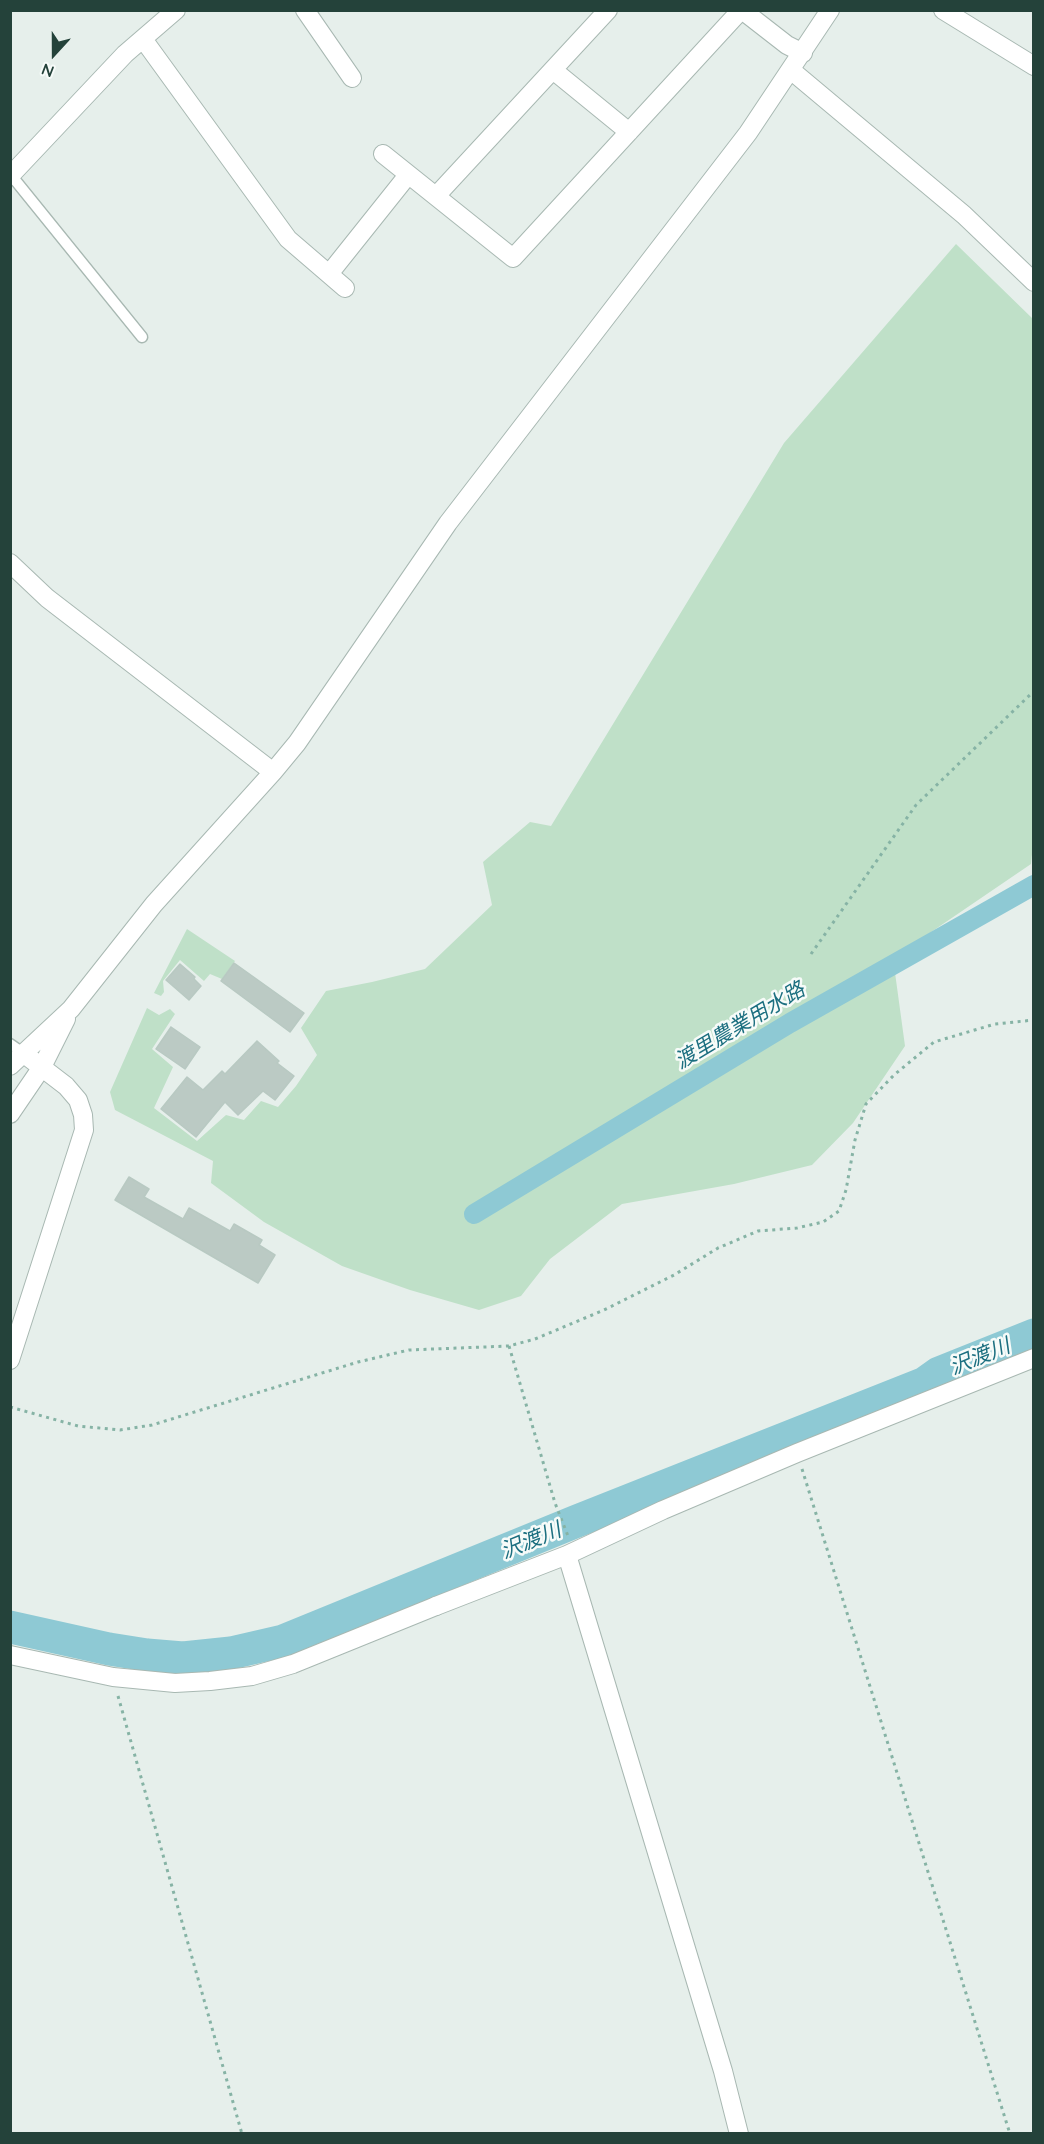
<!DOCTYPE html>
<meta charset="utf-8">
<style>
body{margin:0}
#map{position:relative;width:1044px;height:2144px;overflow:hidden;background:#e6efeb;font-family:Quicksand,sans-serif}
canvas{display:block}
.frame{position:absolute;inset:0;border:12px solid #24423a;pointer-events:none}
.north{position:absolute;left:24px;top:24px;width:60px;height:60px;-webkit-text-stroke:4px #f7fbf9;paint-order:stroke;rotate:201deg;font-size:16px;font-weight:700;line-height:24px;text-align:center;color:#24423a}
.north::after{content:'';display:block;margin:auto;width:21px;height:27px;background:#24423a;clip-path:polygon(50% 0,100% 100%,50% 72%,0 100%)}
</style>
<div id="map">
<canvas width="1044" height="2144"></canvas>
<div class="frame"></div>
<div class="north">N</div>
</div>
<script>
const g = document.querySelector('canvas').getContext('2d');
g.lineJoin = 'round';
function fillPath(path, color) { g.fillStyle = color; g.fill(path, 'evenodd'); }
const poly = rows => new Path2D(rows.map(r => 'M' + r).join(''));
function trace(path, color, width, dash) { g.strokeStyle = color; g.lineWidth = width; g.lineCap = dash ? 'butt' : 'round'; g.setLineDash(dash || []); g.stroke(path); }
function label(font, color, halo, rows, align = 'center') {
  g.font = font + ' Quicksand,"Noto Sans JP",sans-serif'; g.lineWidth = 5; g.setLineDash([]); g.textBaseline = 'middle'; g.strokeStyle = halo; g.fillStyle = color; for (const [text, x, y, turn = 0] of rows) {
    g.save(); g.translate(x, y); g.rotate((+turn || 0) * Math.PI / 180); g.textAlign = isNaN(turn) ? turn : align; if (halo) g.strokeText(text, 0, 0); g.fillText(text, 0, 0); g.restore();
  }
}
const green = poly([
 [956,244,1033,319,1034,835,1031,864,893,958,905,1046,853,1123,812,1165,734,1184,622,1204,550,1259,521,1296,479,1310,410,1290,342,1266,264,1222,211,1183,213,1161,115,1110,110,1092,147,1008,159,1015,170,1009,175,1014,152,1049,173,1067,154,1108,197,1141,226,1115,244,1120,261,1101,278,1107,296,1086,317,1055,301,1028,326,991,372,982,425,969,492,905,483,862,530,822,551,826,784,443],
 [187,929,235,961,222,979,210,974,204,981,180,960,163,981,164,992,161,996,154,993]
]);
const canal = poly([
 [474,1214,790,1023,1034,885]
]);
const river = poly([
 [10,1627,109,1649,147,1655,183,1658,231,1653,283,1641,577,1521,925,1383,939,1373,1034,1335]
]);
const building = poly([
 [234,963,304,1013,290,1032,221,981,234,963],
 [180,964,195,977,194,979,201,986,189,1000,166,980,180,964],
 [171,1027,200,1047,185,1069,156,1049,171,1027],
 [257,1041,279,1061,277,1063,294,1076,275,1100,263,1091,238,1115,225,1102,196,1137,161,1109,187,1077,203,1090,222,1071,225,1074,257,1041],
 [129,1177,149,1189,144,1197,183,1219,189,1208,230,1231,234,1224,262,1240,259,1245,275,1255,258,1283,115,1200,129,1177]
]);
const path = poly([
 [811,954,916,805,1034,691],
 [509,1346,555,1503,568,1536],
 [10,1407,78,1426,120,1430,152,1425,358,1362,409,1350,509,1346,535,1339,604,1310,674,1275,718,1248,758,1231,797,1228,823,1222,839,1211,846,1190,855,1140,866,1104,894,1075,934,1042,995,1024,1034,1020],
 [802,1469,1010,2134],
 [118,1696,242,2134]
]);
const service = poly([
 [11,175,142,337],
 [10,1044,23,1053]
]);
const minor = poly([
 [305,10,352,78],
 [742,10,787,45,803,53],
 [943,10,1034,66],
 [143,39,288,239,345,288],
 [553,70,629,132],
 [792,71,964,215,1034,282],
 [383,154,513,258,741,10],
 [10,176,125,54,176,10],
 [436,196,608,10],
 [329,274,408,175],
 [567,1555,723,2071,739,2134],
 [436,1606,567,1555,663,1510,797,1453,1034,1358]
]);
const tertiary = poly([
 [10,563,47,598,273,772],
 [10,1066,71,1009,154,904,273,772,297,743,448,523,748,133,830,10],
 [10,1114,42,1067,66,1019],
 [10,1360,84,1130,83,1115,78,1100,66,1086,23,1053],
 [10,1655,113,1677,175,1683,210,1681,252,1676,293,1664,436,1606]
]);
const waterNames = [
 ["渡里農業用水路",740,1026,-31],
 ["沢渡川",980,1357,-22],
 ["沢渡川",531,1541,-22]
];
fillPath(green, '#bfe0c8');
trace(canal, '#8ec9d4', 20);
trace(river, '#8ec9d4', 33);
fillPath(building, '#bbcac4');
trace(building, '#b8c9c2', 1.5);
trace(service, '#a8b8b2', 13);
trace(minor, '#a8b8b2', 20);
trace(tertiary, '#a8b8b2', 20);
trace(path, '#86b3a5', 3, [3, 4.5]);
trace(service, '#fff', 10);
trace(minor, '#fff', 18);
trace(tertiary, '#fff', 18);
label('italic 21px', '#1c6f80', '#f7fbf9', waterNames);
</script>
